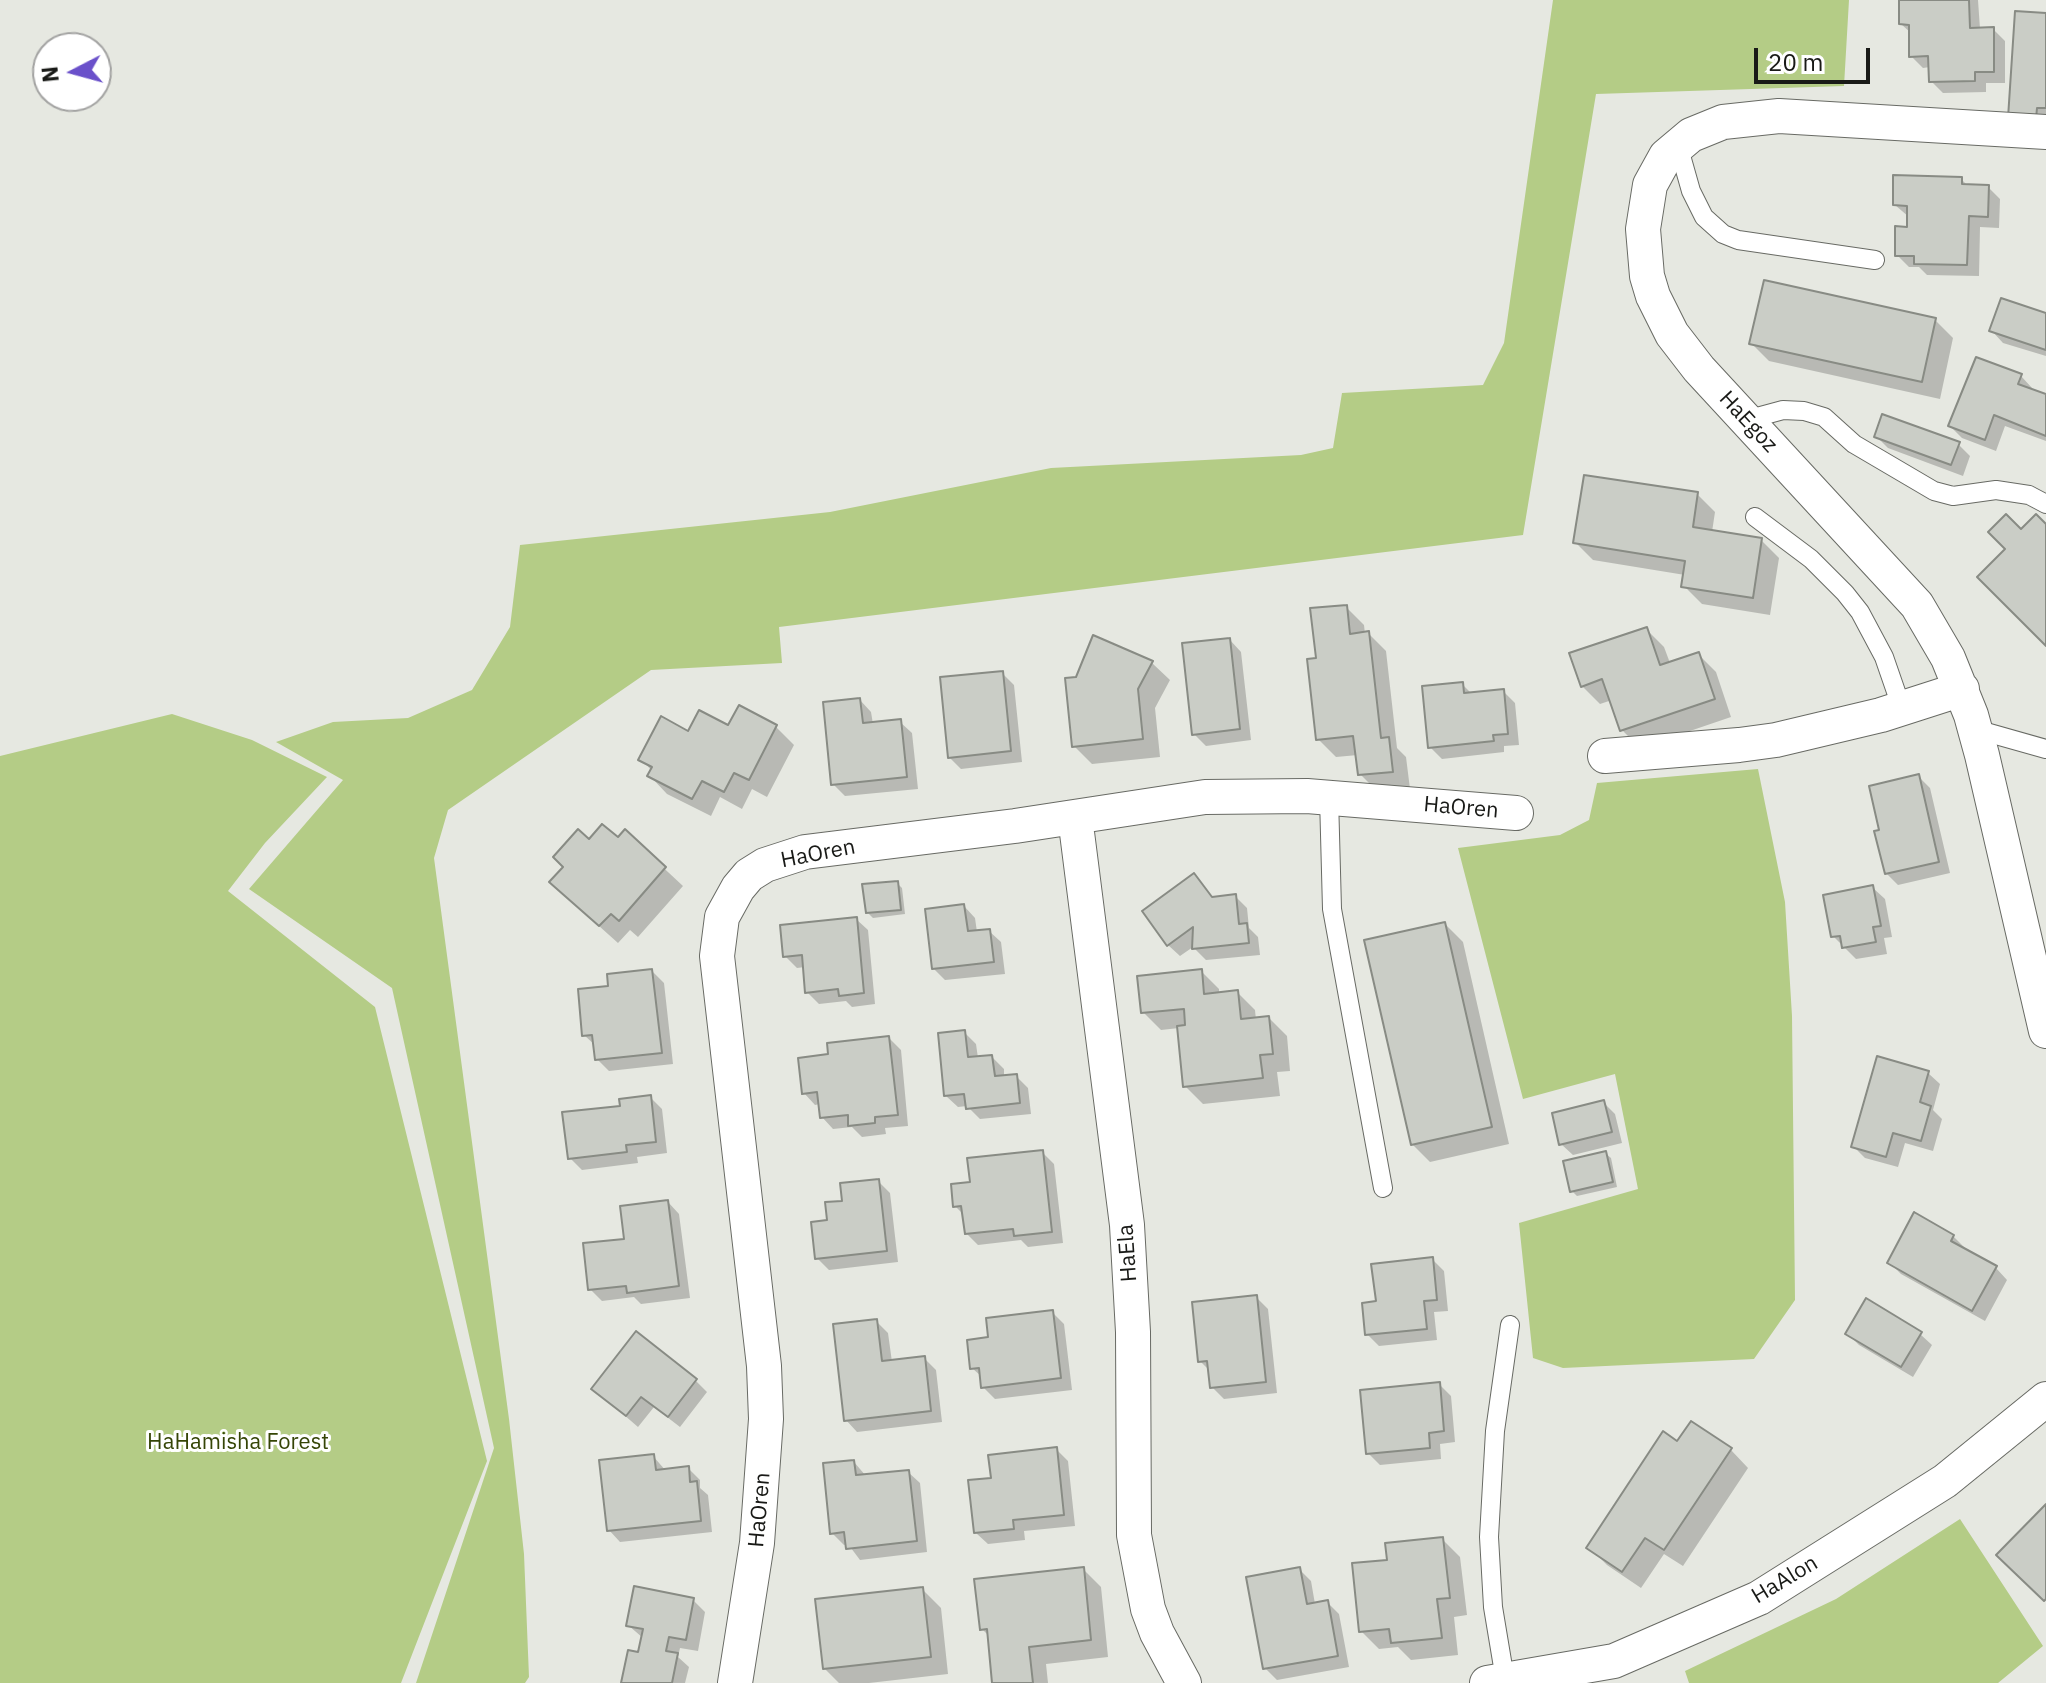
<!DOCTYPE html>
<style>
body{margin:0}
#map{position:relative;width:2046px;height:1683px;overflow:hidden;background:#e6e8e1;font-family:"IBM Plex Sans",sans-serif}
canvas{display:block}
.north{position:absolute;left:32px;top:32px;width:80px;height:80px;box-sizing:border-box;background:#fff;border:2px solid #a3a3a2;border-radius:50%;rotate:264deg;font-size:22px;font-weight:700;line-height:32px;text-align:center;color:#191a17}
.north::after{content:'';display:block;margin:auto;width:28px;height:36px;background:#6a50ca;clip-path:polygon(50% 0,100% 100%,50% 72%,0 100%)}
.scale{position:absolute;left:1754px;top:48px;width:116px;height:36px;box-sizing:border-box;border:4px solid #191a17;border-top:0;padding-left:10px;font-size:24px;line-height:28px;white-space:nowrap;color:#191a17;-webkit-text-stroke:6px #fff;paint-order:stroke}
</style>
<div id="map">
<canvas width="2046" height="1683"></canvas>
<div class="north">N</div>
<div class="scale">20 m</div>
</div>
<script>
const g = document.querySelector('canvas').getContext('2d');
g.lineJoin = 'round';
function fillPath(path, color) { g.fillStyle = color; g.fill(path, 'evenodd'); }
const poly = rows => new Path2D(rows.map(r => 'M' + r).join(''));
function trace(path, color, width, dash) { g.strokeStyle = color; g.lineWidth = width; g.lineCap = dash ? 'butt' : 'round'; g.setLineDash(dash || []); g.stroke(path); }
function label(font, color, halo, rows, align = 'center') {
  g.font = font + ' "IBM Plex Sans",sans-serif'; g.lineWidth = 6; g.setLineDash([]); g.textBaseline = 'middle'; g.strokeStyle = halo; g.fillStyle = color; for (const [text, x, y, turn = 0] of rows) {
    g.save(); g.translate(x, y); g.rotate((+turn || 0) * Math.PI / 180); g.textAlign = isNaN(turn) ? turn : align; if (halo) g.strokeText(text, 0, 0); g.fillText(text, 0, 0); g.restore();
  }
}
const green = poly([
 [1553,0,1849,0,1844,86,1596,94,1523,535,779,627,782,663,651,670,448,810,434,858,509,1419,524,1554,529,1677,525,1683,416,1683,494,1448,392,988,249,889,343,780,276,742,333,722,408,718,472,690,510,627,520,545,830,512,1051,468,1301,455,1333,448,1342,393,1483,385,1504,343],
 [172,714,252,740,327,777,265,843,228,891,375,1007,487,1461,401,1683,0,1683,0,756],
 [1758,769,1785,902,1792,1016,1795,1300,1754,1359,1563,1368,1533,1358,1519,1223,1638,1189,1615,1074,1523,1099,1458,848,1560,835,1589,820,1597,783],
 [1960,1519,2043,1646,1998,1683,1689,1683,1685,1671,1836,1599]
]);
const shadow = poly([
 [1901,0,1978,0,1980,29,1993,29,2005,41,2005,83,1986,83,1986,92,1943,93,1931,81,1930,67,1923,68,1911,56,1911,33,1901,24],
 [2046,15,2046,130,2022,129],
 [1961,179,1969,187,1988,187,2000,199,1999,228,1980,227,1979,276,1927,275,1919,267,1909,267,1897,255,1909,229,1909,217,1895,205],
 [2046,315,2046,356,2003,343,1992,331],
 [1935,320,1953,338,1940,399,1769,361,1751,343],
 [2021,376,2032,388,2031,391,2046,396,2046,441,2005,426,1996,451,1962,438,1950,426],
 [1876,436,1958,444,1970,456,1963,476,1888,448],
 [1697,494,1715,512,1712,532,1761,540,1779,558,1770,615,1702,604,1684,586,1685,575,1593,560,1575,542],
 [1346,607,1364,625,1365,634,1368,633,1386,651,1397,748,1406,757,1410,789,1378,792,1360,774,1358,755,1336,757,1318,739],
 [1646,629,1664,647,1670,663,1698,654,1716,672,1731,717,1640,748,1622,730,1612,700,1600,704,1582,686],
 [1230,640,1241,652,1251,740,1206,746,1194,734],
 [1152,663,1170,680,1155,708,1160,757,1092,764,1074,746],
 [1002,673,1014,685,1022,762,961,769,949,757],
 [1462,684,1473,695,1503,691,1515,703,1519,745,1504,746,1504,752,1442,759,1430,747],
 [860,700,871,712,873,724,900,722,912,733,918,789,845,796,833,784],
 [776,727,794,745,767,797,752,789,742,809,720,797,711,816,667,794,650,776,652,771,641,759,689,733,729,728],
 [1918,776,1930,788,1950,873,1898,885,1886,873,1881,832],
 [625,832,683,886,638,937,630,930,618,943,570,900,589,841,618,840],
 [1194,875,1214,899,1235,896,1247,908,1249,928,1258,937,1260,955,1206,960,1193,947,1180,956,1168,945],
 [897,883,902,888,905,914,873,918,867,912],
 [1873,888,1885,899,1892,937,1884,938,1887,954,1856,959,1833,936],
 [964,906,975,918,977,932,989,931,1001,942,1005,974,945,980,934,969],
 [856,919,868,930,875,1004,852,1007,846,1001,819,1004,807,992,805,967,797,968,785,956],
 [1445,924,1463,942,1509,1144,1430,1162,1412,1144],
 [652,971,664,983,673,1064,609,1071,597,1059,596,1046,584,1035,610,988],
 [1201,971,1219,989,1219,994,1237,992,1255,1010,1256,1020,1269,1018,1287,1036,1290,1071,1277,1072,1280,1096,1203,1104,1185,1086,1179,1028,1161,1030,1143,1012],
 [964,1032,976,1044,978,1058,992,1057,1004,1069,1004,1077,1016,1076,1028,1088,1031,1114,980,1119,967,1106,958,1107,946,1096],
 [889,1038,901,1050,908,1126,885,1128,886,1134,862,1137,852,1127,833,1129,822,1117,820,1104,815,1105,804,1093,830,1056],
 [1928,1073,1940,1084,1933,1110,1942,1119,1933,1151,1905,1143,1898,1167,1865,1158,1853,1146],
 [650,1097,662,1109,667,1153,637,1157,638,1163,582,1170,570,1158,622,1107],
 [1603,1102,1615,1114,1622,1143,1573,1155,1561,1144],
 [1042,1152,1054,1164,1063,1243,1028,1247,1021,1240,978,1245,966,1233,964,1215,955,1206,972,1184],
 [1605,1153,1611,1158,1617,1187,1577,1196,1572,1191],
 [878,1181,890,1193,898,1262,829,1270,817,1258,829,1222,844,1202],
 [668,1202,679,1214,690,1298,641,1304,634,1297,602,1301,590,1289,626,1240],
 [1953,1236,1965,1248,1964,1250,1996,1268,2007,1280,1985,1321,1901,1274,1889,1262],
 [1432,1259,1444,1271,1448,1311,1434,1312,1437,1340,1379,1346,1367,1334,1378,1303],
 [1256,1297,1268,1309,1277,1393,1224,1399,1212,1387,1210,1371,1200,1361],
 [1052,1312,1064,1324,1072,1390,995,1399,983,1387,982,1377,972,1368,991,1339],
 [876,1321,888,1333,892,1362,924,1358,936,1370,942,1422,857,1432,846,1420],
 [1847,1333,1920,1334,1932,1345,1913,1377,1859,1345],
 [696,1381,707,1392,680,1427,654,1407,638,1427,594,1389],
 [1439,1384,1451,1396,1455,1442,1440,1444,1441,1459,1380,1465,1368,1453],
 [1678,1444,1731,1450,1748,1468,1683,1566,1664,1554,1641,1588,1607,1565,1589,1547],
 [1056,1449,1068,1461,1075,1526,1024,1531,1025,1540,988,1544,976,1533,993,1479],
 [653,1456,666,1471,688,1468,700,1480,700,1488,708,1495,712,1532,620,1542,609,1530],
 [854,1462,866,1476,908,1472,920,1483,927,1552,860,1560,848,1544,844,1545,832,1533],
 [1442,1539,1460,1557,1467,1615,1454,1617,1458,1655,1411,1660,1398,1647,1379,1649,1361,1631,1389,1562],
 [1083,1569,1101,1587,1108,1657,1046,1664,1048,1683,994,1683,990,1637,982,1629],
 [1299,1569,1311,1581,1315,1604,1327,1602,1339,1614,1349,1667,1277,1680,1265,1668],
 [923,1590,941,1608,948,1674,869,1683,839,1683,824,1668],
 [693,1600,705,1612,698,1651,680,1648,678,1657,689,1667,685,1683,623,1683,640,1654,643,1638,628,1625]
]);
const building = poly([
 [1899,0,1969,0,1970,28,1994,27,1994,72,1975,72,1975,81,1929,82,1928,56,1909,57,1909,25,1899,24,1899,0],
 [2015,11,2046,13,2046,108,2037,108,2036,119,2008,118,2015,11],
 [1893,175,1962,177,1962,184,1989,185,1988,217,1969,216,1967,265,1914,264,1914,256,1895,256,1895,226,1907,227,1907,206,1893,205,1893,175],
 [1764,280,1936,318,1922,382,1749,344,1764,280],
 [2001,298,2046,313,2046,350,1989,331,2001,298],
 [1976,357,2022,374,2018,384,2046,394,2046,436,1994,415,1985,440,1948,426,1976,357],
 [1882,414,1960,442,1951,465,1874,437,1882,414],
 [1584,475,1698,492,1693,527,1762,538,1753,598,1681,587,1685,561,1573,543,1584,475],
 [2006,514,2021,529,2036,514,2046,524,2046,646,1977,577,2005,549,1988,532,2006,514],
 [1347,605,1350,634,1369,631,1381,738,1389,737,1393,772,1358,775,1353,736,1316,740,1307,659,1316,658,1310,608,1347,605],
 [1647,627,1660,665,1699,652,1715,699,1620,731,1602,679,1581,687,1569,653,1647,627],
 [1093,635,1153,661,1138,689,1143,739,1072,747,1065,678,1076,677,1093,635],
 [1230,638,1240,729,1192,735,1182,643,1230,638],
 [1003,671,1011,751,948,758,940,677,1003,671],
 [1463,682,1464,693,1504,689,1508,734,1493,735,1494,741,1428,748,1422,686,1463,682],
 [860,698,863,723,901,719,907,777,831,785,823,702,860,698],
 [739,705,777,725,749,780,734,773,724,792,702,781,692,799,647,776,652,767,638,760,661,716,688,731,699,710,728,725,739,705],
 [1919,774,1939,862,1885,874,1874,831,1879,830,1869,786,1919,774],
 [602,824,618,837,625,829,666,867,619,921,611,914,599,926,549,882,563,867,553,857,578,829,589,839,602,824],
 [1194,873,1212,897,1236,894,1239,924,1247,923,1249,943,1192,949,1193,927,1167,946,1142,911,1194,873],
 [898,881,901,910,866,913,862,884,898,881],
 [1873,885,1881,926,1873,927,1876,942,1842,948,1840,936,1831,937,1823,895,1873,885],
 [964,904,968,931,990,929,994,962,932,969,925,909,964,904],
 [857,917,864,993,839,996,838,989,805,993,802,955,783,957,780,925,857,917],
 [1445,922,1492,1127,1411,1145,1364,940,1445,922],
 [652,969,662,1053,595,1060,592,1035,582,1036,578,989,608,986,607,974,652,969],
 [1202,969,1204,994,1238,990,1241,1019,1269,1016,1273,1054,1260,1055,1263,1078,1183,1087,1177,1026,1185,1025,1184,1009,1141,1013,1137,976,1202,969],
 [965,1030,968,1057,992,1055,995,1076,1017,1074,1020,1103,966,1109,964,1094,944,1096,938,1033,965,1030],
 [889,1036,898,1115,875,1117,875,1123,848,1126,848,1115,820,1118,817,1092,802,1094,798,1058,828,1054,827,1043,889,1036],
 [1877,1056,1929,1071,1920,1102,1931,1106,1921,1141,1893,1133,1886,1157,1851,1147,1877,1056],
 [651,1095,656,1142,626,1145,627,1152,568,1159,562,1112,620,1106,619,1099,651,1095],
 [1604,1100,1612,1132,1559,1145,1552,1113,1604,1100],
 [1043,1150,1052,1232,1014,1236,1013,1229,965,1234,961,1206,953,1207,951,1184,970,1182,967,1158,1043,1150],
 [1606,1151,1613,1182,1570,1192,1563,1161,1606,1151],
 [879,1179,887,1251,815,1259,811,1222,827,1220,825,1202,842,1201,840,1183,879,1179],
 [668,1200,679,1286,627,1293,626,1286,588,1290,583,1243,624,1239,620,1206,668,1200],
 [1914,1212,1954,1235,1951,1241,1997,1266,1972,1311,1887,1263,1914,1212],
 [1433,1257,1437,1300,1424,1301,1427,1329,1365,1335,1362,1303,1376,1301,1371,1264,1433,1257],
 [1257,1295,1266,1382,1210,1388,1207,1361,1198,1362,1192,1302,1257,1295],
 [1866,1298,1922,1332,1901,1367,1845,1334,1866,1298],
 [1053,1310,1061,1378,981,1388,979,1368,970,1369,967,1340,988,1337,986,1318,1053,1310],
 [877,1319,882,1361,925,1356,931,1411,844,1421,833,1324,877,1319],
 [636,1331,697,1379,668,1417,641,1397,626,1416,591,1389,636,1331],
 [1440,1382,1444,1431,1429,1433,1430,1448,1366,1454,1360,1390,1440,1382],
 [1691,1421,1732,1448,1664,1550,1645,1538,1622,1572,1586,1548,1663,1431,1677,1441,1691,1421],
 [1057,1447,1064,1515,1013,1520,1014,1529,974,1533,968,1480,991,1478,988,1455,1057,1447],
 [654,1454,656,1470,689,1466,690,1482,697,1481,701,1521,607,1531,599,1460,654,1454],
 [854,1460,856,1475,909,1470,917,1541,846,1549,844,1532,830,1534,823,1463,854,1460],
 [2046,1504,2046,1599,2044,1601,1996,1555,2046,1504],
 [1443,1537,1450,1598,1437,1599,1442,1638,1391,1643,1389,1629,1359,1632,1352,1563,1387,1560,1385,1543,1443,1537],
 [1084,1567,1091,1640,1029,1647,1033,1683,992,1683,987,1629,980,1630,974,1579,1084,1567],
 [1300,1567,1307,1604,1328,1600,1338,1656,1263,1669,1246,1577,1300,1567],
 [634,1586,694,1598,686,1640,669,1637,666,1651,678,1653,672,1683,621,1683,628,1650,638,1652,643,1629,626,1626,634,1586],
 [923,1587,931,1657,823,1669,815,1599,923,1587]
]);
const service = poly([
 [1678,145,1691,191,1704,217,1723,234,1738,240,1875,260],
 [1746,420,1783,410,1804,411,1824,417,1854,444,1934,491,1953,496,1996,490,2029,495,2046,504],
 [1755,517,1811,559,1845,593,1860,612,1884,657,1902,709],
 [1975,729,2046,749],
 [1329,797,1332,909,1383,1188],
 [1505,1679,1493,1607,1489,1537,1495,1431,1510,1325]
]);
const minor = poly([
 [2046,132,1779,116,1723,122,1691,135,1666,156,1650,185,1643,229,1647,276,1653,296,1672,334,1699,369,1917,605,1948,658,1971,715,1982,755,2046,1031],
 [1605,756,1739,745,1776,740,1881,715,1962,689],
 [1075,817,1127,1225,1133,1332,1134,1535,1148,1609,1157,1633,1184,1683],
 [735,1683,757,1543,766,1419,764,1366,717,956,722,917,738,888,749,875,765,865,805,852,1015,826,1205,797,1307,796,1516,813],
 [1487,1683,1614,1661,1759,1598,1945,1481,2046,1399]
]);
const streetNames = [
 ["HaEgoz",1748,422,47],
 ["HaOren",1461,808,5],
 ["HaOren",818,854,-11],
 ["HaEla",1128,1253,-94],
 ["HaOren",760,1510,-85],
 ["HaAlon",1785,1580,-31]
];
const parkNames = [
 ["HaHamisha Forest",238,1443]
];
fillPath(green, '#b4cc86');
fillPath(shadow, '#0003');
fillPath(building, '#cacdc6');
trace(building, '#888b84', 2);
trace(service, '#686a64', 20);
trace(minor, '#686a64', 36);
trace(service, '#fff', 18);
trace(minor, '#fff', 34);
label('22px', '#191a17', '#fff', streetNames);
label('22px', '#354506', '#fff', parkNames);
</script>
